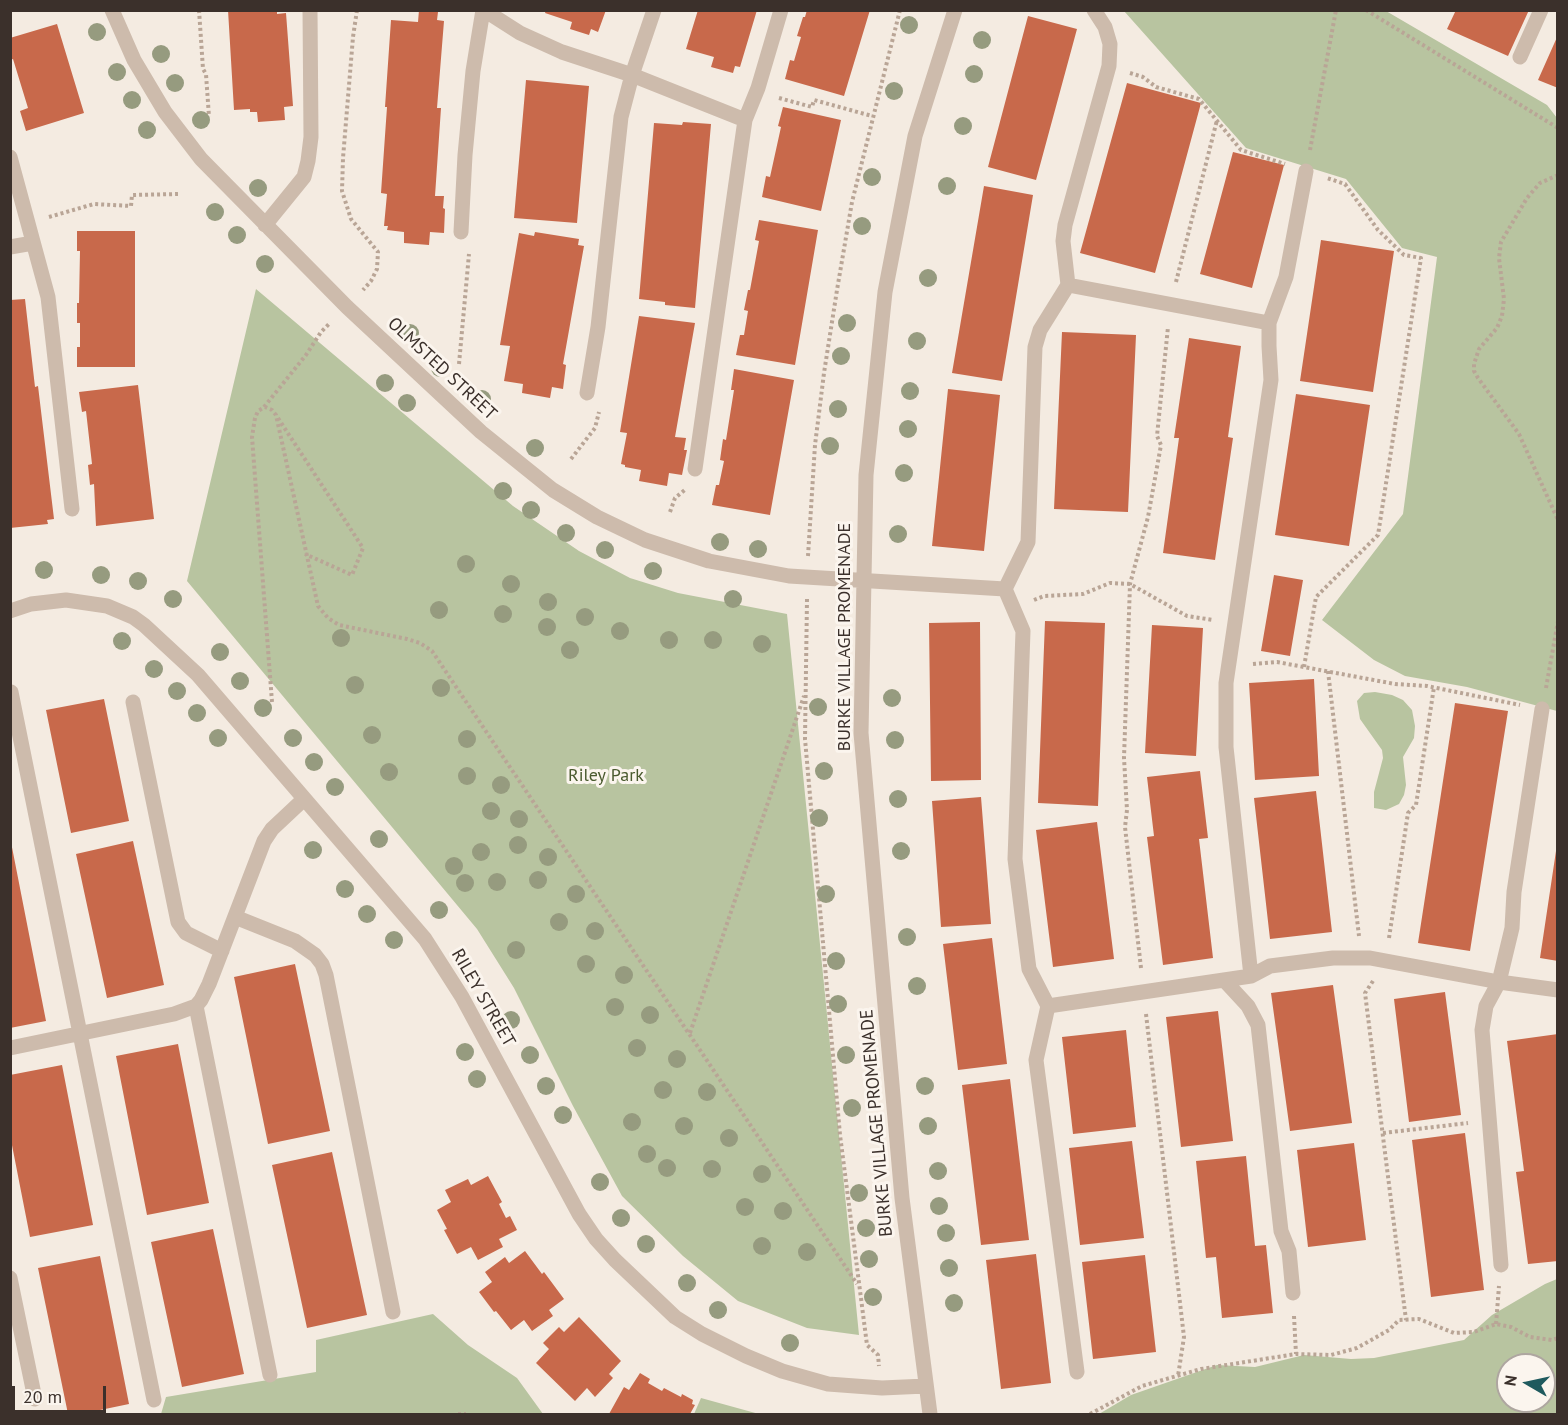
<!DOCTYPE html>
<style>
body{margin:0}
#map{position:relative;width:1568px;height:1425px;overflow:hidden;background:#f4ebe1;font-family:"PT Sans",sans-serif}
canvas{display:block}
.frame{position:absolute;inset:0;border:12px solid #3b302b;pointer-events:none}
.north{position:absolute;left:1496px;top:1353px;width:60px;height:60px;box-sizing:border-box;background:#fbf5ee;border:2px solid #aea6a0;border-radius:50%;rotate:279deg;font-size:16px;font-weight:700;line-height:24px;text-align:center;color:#3b302b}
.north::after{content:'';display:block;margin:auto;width:21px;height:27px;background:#1f5a5e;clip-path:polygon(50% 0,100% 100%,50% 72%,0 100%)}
.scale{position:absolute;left:12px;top:1386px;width:94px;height:27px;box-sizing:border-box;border:3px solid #3b302b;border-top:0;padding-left:8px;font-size:18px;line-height:21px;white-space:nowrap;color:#3b302b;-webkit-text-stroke:4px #fbf5ee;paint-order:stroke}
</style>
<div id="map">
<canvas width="1568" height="1425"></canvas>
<div class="frame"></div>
<div class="north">N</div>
<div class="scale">20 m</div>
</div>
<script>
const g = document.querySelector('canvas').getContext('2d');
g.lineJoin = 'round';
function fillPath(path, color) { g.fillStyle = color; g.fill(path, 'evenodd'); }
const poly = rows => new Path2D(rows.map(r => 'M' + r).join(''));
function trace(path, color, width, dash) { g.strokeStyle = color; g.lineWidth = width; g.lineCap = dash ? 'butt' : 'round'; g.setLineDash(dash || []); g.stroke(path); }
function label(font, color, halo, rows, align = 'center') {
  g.font = font + ' "PT Sans",sans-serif'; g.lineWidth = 6; g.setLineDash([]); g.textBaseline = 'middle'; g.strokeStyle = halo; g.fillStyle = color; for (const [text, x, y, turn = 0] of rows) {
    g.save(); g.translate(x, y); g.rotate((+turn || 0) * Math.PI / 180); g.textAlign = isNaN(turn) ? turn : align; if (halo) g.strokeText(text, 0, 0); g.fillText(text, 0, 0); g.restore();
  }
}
const green = poly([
 [1124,11,1386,11,1547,105,1557,118,1557,711,1467,687,1405,676,1374,660,1322,620,1403,514,1437,257,1402,248,1346,179,1246,148],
 [256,289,513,506,579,551,630,578,678,593,787,614,859,1335,807,1328,738,1301,683,1256,622,1196,573,1106,514,988,477,929,187,581],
 [1375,692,1392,695,1403,700,1412,710,1415,726,1414,738,1403,757,1406,785,1404,795,1399,804,1386,810,1374,808,1374,792,1383,758,1382,750,1360,719,1357,701,1364,693],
 [1557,1279,1557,1414,1099,1414,1131,1395,1217,1365,1255,1367,1304,1355,1351,1359,1374,1358,1464,1340,1492,1315,1545,1284],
 [1508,1365,1544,1365,1544,1401,1508,1401],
 [433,1314,468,1345,517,1378,543,1414,161,1414,166,1397,316,1372,316,1340],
 [701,1398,759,1414,694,1414]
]);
const building = poly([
 [228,10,277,10,277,14,286,13,293,106,284,107,285,120,258,122,257,112,250,112,250,109,234,110],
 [419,10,438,12,437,20,444,21,437,108,441,108,435,196,444,196,443,208,445,209,444,233,430,232,429,245,404,243,404,232,387,230,388,226,384,226,387,194,381,193,387,107,385,107,391,20,418,22],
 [546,10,606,10,598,32,591,29,589,35,570,29,572,22,545,13],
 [698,10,757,10,740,67,735,66,733,73,711,67,714,57,686,49],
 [807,10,870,10,844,96,785,79,790,60,794,61,801,37,797,36,803,17,805,17],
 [1456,10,1529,10,1508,56,1447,29],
 [1028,16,1077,29,1036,180,988,167],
 [57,24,84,113,26,131,20,111,28,108,13,59,10,60,10,38],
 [1558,35,1558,88,1538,80],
 [526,80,589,86,577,223,514,218],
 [1127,83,1201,103,1155,273,1080,253],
 [783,107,841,120,821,211,762,197,766,176,770,177,781,127,778,126],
 [683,122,711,124,695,308,665,305,665,302,639,299,654,123,682,125],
 [1233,152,1284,165,1252,288,1200,274],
 [984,186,1033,195,1002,381,952,373],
 [759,220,818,230,795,365,736,355,740,335,744,335,748,311,744,310,748,290,750,290,759,241,755,240],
 [77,231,135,231,135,367,77,367,77,347,80,347,80,323,77,323,77,303,79,303,80,251,77,251],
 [535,232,579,239,578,245,584,246,563,364,566,365,563,389,552,387,550,398,522,393,523,384,504,381,510,346,500,345,519,233,534,236],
 [1321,240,1394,251,1373,392,1300,381],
 [25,299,35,387,38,386,54,519,47,520,48,524,10,528,10,300],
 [639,316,695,323,675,437,686,438,684,450,687,450,682,475,669,473,667,486,639,481,641,470,625,467,625,465,621,464,627,433,620,432],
 [1062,332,1136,335,1128,512,1054,509],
 [1189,338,1241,346,1228,437,1233,438,1215,560,1163,553,1179,438,1174,438],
 [734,369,794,380,770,515,712,505,716,485,719,485,724,461,720,460,723,439,726,440,734,390,731,390],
 [138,385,154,519,96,526,94,484,90,485,88,465,92,464,86,411,82,412,79,392],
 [948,389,1000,395,984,551,932,546],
 [1296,394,1370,405,1349,546,1275,535],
 [1274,575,1303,580,1290,656,1261,651],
 [1045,621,1105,623,1098,806,1038,803],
 [980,622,981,780,931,781,929,623],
 [1152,625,1203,628,1196,756,1145,753],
 [1314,679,1319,776,1255,780,1249,683],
 [104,699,129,821,71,833,46,710],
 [1455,703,1508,711,1470,951,1418,943],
 [1200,771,1208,838,1199,839,1213,958,1163,965,1147,837,1154,836,1147,777],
 [1316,791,1332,932,1270,939,1254,798],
 [981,797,991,924,941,927,932,801],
 [1097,822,1114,959,1053,967,1036,830],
 [10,837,46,1021,10,1028],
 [133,841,164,985,107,998,76,854],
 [1556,851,1558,851,1558,961,1540,958],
 [992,938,1007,1064,958,1070,943,944],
 [295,964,330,1131,268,1144,234,977],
 [1333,985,1352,1123,1290,1131,1271,993],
 [1445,992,1461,1115,1409,1122,1394,999],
 [1218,1011,1233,1141,1181,1147,1166,1017],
 [1126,1030,1136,1127,1073,1134,1062,1037],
 [1558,1034,1558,1261,1528,1264,1516,1172,1524,1171,1507,1041],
 [178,1044,209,1203,147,1215,116,1056],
 [62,1065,93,1225,30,1237,10,1135,10,1075],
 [1010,1079,1029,1240,981,1245,962,1085],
 [1465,1133,1484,1290,1431,1297,1412,1140],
 [1132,1141,1144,1238,1080,1245,1069,1148],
 [1354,1143,1366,1240,1308,1247,1297,1150],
 [332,1152,367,1315,307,1328,272,1165],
 [1246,1156,1255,1246,1266,1245,1273,1313,1222,1318,1216,1257,1206,1258,1196,1161],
 [488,1176,502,1202,499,1204,506,1218,510,1216,517,1230,499,1239,503,1247,478,1260,471,1247,457,1254,444,1230,447,1229,437,1210,451,1202,445,1190,468,1179,471,1185],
 [213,1229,244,1374,182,1387,151,1242],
 [525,1251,542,1274,544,1272,564,1299,549,1310,553,1316,532,1331,524,1320,511,1330,496,1311,494,1312,479,1292,492,1282,485,1272,505,1257,509,1263],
 [1036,1254,1051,1383,1001,1389,986,1260],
 [1145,1255,1156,1352,1093,1359,1082,1262],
 [100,1256,129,1404,81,1414,68,1414,38,1268],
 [579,1317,621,1361,609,1374,613,1378,595,1397,587,1388,575,1401,536,1363,549,1349,543,1343,559,1327,564,1332],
 [640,1373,650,1379,648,1383,662,1391,664,1388,681,1397,682,1394,693,1400,692,1404,695,1405,690,1414,609,1414,624,1387,629,1390]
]);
const path = poly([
 [199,10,203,69,206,74,209,117],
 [357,10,353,37,343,158,342,191,351,219,378,252,377,269,371,281,363,290],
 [1366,10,1558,128],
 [1130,73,1143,77,1156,87,1199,99,1241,150,1285,164],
 [779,98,812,107,814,100,872,116],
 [1310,150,1336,10],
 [1558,175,1540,183,1527,198,1501,242,1499,258,1504,299,1502,316,1497,328,1479,349,1474,364,1474,371,1478,378,1519,434,1558,520],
 [49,217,94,204,131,206,132,195,178,194],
 [1176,282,1217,120],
 [459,364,469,254],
 [264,407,306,355,321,332,330,323],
 [278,418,363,548,352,575,305,554],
 [571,459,595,428,599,412],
 [670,512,675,498,686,489],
 [808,556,815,445,824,373,837,290,852,202,900,10],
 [807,599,805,739,840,1135,867,1345,878,1355,879,1366],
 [1034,600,1044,596,1083,594,1110,583,1130,584,1187,616,1213,620],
 [1253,664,1277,662,1395,684,1427,686,1520,705],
 [1304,667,1316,597,1378,535,1421,258,1404,255,1378,230,1345,184,1327,178],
 [1328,671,1359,936],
 [1546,688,1558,621],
 [272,702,252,437,255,418,258,411,265,407,272,410,276,415,318,606,328,618,339,625,407,639,420,643,432,651,857,1284],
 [1389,938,1408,813,1416,805,1434,687],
 [1141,968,1125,827,1127,810,1124,758,1130,584,1148,517,1161,445,1157,436,1168,327],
 [1373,981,1365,993,1406,1320],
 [1146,1014,1184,1337,1178,1376],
 [690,1033,804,696],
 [1383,1133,1468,1123],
 [1294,1316,1296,1354],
 [1496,1324,1499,1286],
 [458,1414,466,1414],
 [1090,1414,1142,1386,1201,1369,1296,1354,1331,1355,1357,1348,1389,1330,1399,1320,1419,1319,1454,1333,1474,1332,1496,1324,1511,1327,1530,1337,1552,1340,1558,1338]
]);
const minor = poly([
 [112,10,134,60,165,112,201,159,347,307,481,432,553,490,597,517,645,540,709,561,789,576,1005,589],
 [484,10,520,33,562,52,632,75,745,120],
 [1520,57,1541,10],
 [10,157,48,297,72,509],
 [265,225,304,177,308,161,311,137,310,10],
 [461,232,465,155,473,71,483,10],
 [10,247,33,243],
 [1068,285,1269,323],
 [587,393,598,327,621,117,632,75,654,10],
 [695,469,745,120,758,88,781,10],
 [10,611,31,604,66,600,107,606,133,617,144,625,198,675,425,939,462,997,579,1214,596,1239,615,1260,675,1317,702,1334,746,1356,782,1371,828,1384,882,1388,926,1386],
 [11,692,154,1400],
 [133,702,178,922,186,933,222,951],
 [235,917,295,941,315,955,322,964,326,975,393,1312],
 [1251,976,1226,747,1226,683,1271,380,1269,346,1269,323,1286,277,1306,171],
 [1224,980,1248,1006,1258,1025,1281,1231,1289,1251,1293,1293],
 [196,1006,270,1375],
 [1048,1006,1029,969,1015,859,1023,631,1005,589,1028,542,1035,347,1040,330,1068,285,1063,241,1065,225,1109,66,1110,44,1105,27,1094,10],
 [10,1048,174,1014,196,1006,201,1000,209,984,264,841,272,829,304,799],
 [1501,1265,1482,1030,1486,1006,1499,982,1558,990],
 [10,1278,35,1399],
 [1077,1372,1036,1060,1048,1006,1251,976,1270,966,1333,958,1370,958,1499,982,1512,928,1514,892,1542,709],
 [930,1414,902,1198,861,733,866,475,885,292,915,136,955,10]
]);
const trees = [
 [909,25],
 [97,32],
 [982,40],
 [161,54],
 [117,72],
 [974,74],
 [175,83],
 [894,91],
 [132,100],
 [201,120],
 [963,126],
 [147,130],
 [872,177],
 [947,186],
 [258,188],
 [215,212],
 [862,226],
 [237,235],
 [265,264],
 [928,278],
 [847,323],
 [410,333],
 [917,341],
 [841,356],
 [440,368],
 [385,383],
 [910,391],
 [482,399],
 [407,403],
 [838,409],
 [908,429],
 [830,446],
 [535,448],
 [904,473],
 [503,491],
 [531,510],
 [566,533],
 [898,534],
 [720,542],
 [758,549],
 [605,550],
 [466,564],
 [44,570],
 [653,571],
 [101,575],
 [138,581],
 [511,584],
 [173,599],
 [733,599],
 [548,602],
 [439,610],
 [503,614],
 [585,617],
 [547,627],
 [620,631],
 [341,638],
 [669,640],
 [713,640],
 [122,641],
 [762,644],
 [570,650],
 [220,652],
 [154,669],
 [240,681],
 [355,685],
 [441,688],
 [177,691],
 [892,698],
 [818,707],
 [263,708],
 [197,713],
 [372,735],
 [218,738],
 [293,738],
 [467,739],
 [895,740],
 [314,762],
 [824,771],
 [389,772],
 [467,776],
 [501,785],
 [335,787],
 [898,799],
 [491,811],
 [819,818],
 [519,819],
 [379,839],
 [518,845],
 [313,850],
 [901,851],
 [481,852],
 [548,857],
 [454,866],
 [538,880],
 [497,882],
 [465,883],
 [345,889],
 [576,894],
 [826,894],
 [439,910],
 [367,914],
 [559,922],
 [595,931],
 [907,937],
 [394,940],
 [516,950],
 [836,961],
 [586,964],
 [624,975],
 [917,986],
 [838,1004],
 [615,1007],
 [650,1015],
 [511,1020],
 [637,1048],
 [465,1052],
 [530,1055],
 [846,1055],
 [677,1059],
 [477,1079],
 [546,1086],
 [925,1086],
 [663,1090],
 [707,1092],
 [852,1108],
 [563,1115],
 [632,1122],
 [684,1126],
 [928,1126],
 [729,1138],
 [647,1154],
 [667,1168],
 [712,1169],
 [938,1171],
 [762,1174],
 [600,1182],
 [859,1193],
 [939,1206],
 [745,1207],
 [783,1211],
 [621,1218],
 [866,1228],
 [946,1233],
 [646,1244],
 [762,1246],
 [807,1252],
 [869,1259],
 [949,1268],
 [687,1283],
 [873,1297],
 [954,1303],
 [718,1310],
 [790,1343]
];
const streetNames = [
 ["OLMSTED STREET",442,369,43],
 ["BURKE VILLAGE PROMENADE",845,637,-90],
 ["RILEY STREET",483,998,60],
 ["BURKE VILLAGE PROMENADE",877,1123,-95]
];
const parkNames = [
 ["Riley Park",606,776]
];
fillPath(green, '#b8c4a0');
fillPath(building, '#c8694b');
trace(path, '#b9a596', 4, [3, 3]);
trace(minor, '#cdbbac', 15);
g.fillStyle = '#969b7f';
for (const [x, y] of trees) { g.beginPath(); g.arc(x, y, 9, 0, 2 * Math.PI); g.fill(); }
label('18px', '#3b302b', '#fbf5ee', streetNames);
label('18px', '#4a5a2e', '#fbf5ee', parkNames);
</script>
